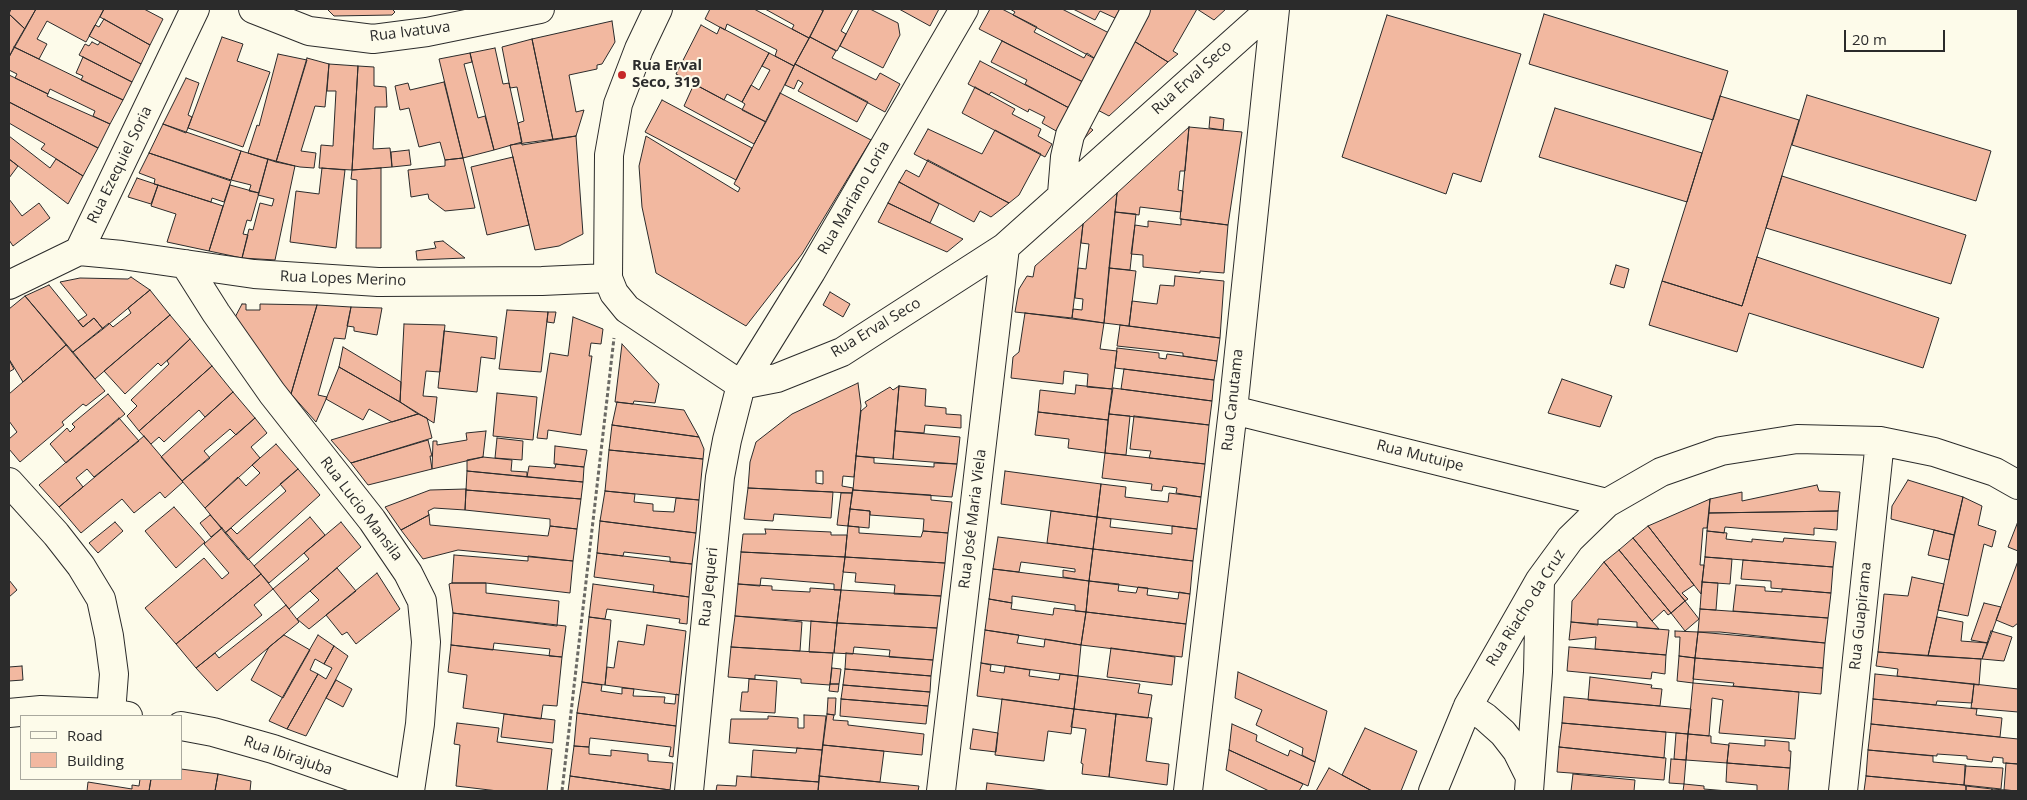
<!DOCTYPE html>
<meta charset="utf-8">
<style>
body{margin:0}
#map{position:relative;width:2027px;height:800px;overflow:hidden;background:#fdfbea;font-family:"Open Sans",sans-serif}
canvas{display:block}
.frame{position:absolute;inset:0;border:10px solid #2b2b2b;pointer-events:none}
.legend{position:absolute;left:20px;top:715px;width:162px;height:65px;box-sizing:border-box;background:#fdfbea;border:1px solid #a9a89e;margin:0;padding:6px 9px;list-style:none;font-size:15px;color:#2b2b2b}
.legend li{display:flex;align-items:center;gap:10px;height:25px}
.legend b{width:25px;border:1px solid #a9a89e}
.scale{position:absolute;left:1844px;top:30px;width:101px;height:22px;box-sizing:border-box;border:2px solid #2b2b2b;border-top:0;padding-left:6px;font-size:15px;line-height:18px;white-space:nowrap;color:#2b2b2b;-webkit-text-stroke:4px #fdfbea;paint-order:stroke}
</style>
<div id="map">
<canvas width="2027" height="800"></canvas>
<div class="frame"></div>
<ul class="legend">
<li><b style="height:6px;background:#fdfbea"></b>Road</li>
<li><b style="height:14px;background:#f2b8a0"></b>Building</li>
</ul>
<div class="scale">20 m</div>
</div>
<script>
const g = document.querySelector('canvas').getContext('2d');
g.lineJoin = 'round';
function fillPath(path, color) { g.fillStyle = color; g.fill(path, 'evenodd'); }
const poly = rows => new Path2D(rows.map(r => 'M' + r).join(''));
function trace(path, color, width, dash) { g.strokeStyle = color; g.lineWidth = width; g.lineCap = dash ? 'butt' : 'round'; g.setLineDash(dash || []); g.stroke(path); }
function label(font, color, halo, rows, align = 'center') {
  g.font = font + ' "Open Sans",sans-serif'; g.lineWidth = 4; g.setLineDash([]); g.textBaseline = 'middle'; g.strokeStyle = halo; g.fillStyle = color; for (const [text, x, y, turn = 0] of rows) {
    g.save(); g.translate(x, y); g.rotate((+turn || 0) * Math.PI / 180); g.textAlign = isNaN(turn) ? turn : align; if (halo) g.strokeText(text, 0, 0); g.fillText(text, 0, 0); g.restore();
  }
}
const building = poly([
 [11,9,36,9,25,29,9,14,11,9],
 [36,9,104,9,86,42,47,21,37,39,47,44,39,59,14,47,36,9],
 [104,9,144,9,163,19,150,45,100,17,104,9],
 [327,9,392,9,395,12,392,15,334,16,327,9],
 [710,9,754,9,809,38,794,66,775,56,777,50,727,24,725,30,705,19,710,9],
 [765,9,820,9,823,11,809,38,792,29,794,25,765,9],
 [824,9,853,9,841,31,846,34,837,51,810,37,824,9],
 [859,9,870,9,898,23,900,35,883,68,840,46,859,9],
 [899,9,939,9,930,26,899,9],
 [990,9,1002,9,1037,27,1034,32,1084,58,1087,53,1097,60,1085,83,979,29,990,9],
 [1010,9,1062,9,1111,34,1097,60,1013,15,1015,12,1010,9],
 [1073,9,1120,9,1115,18,1100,11,1095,20,1073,9],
 [1144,9,1197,9,1173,51,1178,54,1168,62,1129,38,1144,9],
 [1197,9,1226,9,1214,20,1197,9],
 [9,14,25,29,9,57,9,14],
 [1544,14,1728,71,1713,120,1529,64,1544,14],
 [1387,15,1521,54,1481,182,1453,173,1446,194,1342,157,1387,15],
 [104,19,150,45,141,64,89,36,95,25,99,27,104,19],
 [612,21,615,42,602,64,597,65,597,69,569,75,576,112,584,110,576,136,553,140,532,39,612,21],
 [701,25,717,34,720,27,769,53,742,102,727,94,724,100,676,74,701,25],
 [222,37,243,44,237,61,270,72,243,147,188,128,222,37],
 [810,37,836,51,832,58,876,80,880,73,900,84,885,112,795,64,810,37],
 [1129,38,1168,62,1109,116,1092,107,1129,38],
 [532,39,553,140,522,145,518,123,524,121,517,87,510,88,502,47,532,39],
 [1002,41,1085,83,1071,109,1025,84,1027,80,991,62,1002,41],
 [92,42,98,45,100,42,141,64,132,82,79,55,85,44,89,46,92,42],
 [14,47,123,100,110,124,93,116,95,111,50,89,48,94,15,78,17,74,9,70,9,57,14,47],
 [495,48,503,84,509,83,522,142,494,150,470,53,495,48],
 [470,53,472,62,464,64,478,118,485,116,494,150,463,158,439,59,470,53],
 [769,53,794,66,766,122,742,110,745,104,742,102,751,85,759,90,770,70,762,66,769,53],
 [278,54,307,60,276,162,248,153,257,125,259,126,278,54],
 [83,57,132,82,123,100,81,80,83,76,76,73,83,57],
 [307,58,329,64,325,107,315,106,301,151,316,153,314,168,300,167,276,162,307,58],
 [980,61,1071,109,1058,132,1042,123,1045,117,1029,109,1028,112,991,92,989,95,968,84,980,61],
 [329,64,358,66,352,170,319,168,321,145,333,146,336,91,327,91,329,64],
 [795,64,868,102,857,122,798,91,803,83,798,80,794,89,785,85,795,64],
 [358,66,374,67,374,86,386,87,387,107,375,107,373,149,390,148,392,167,352,170,358,66],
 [9,75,48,94,47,96,110,124,98,148,9,102,9,75],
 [186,78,199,83,188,115,192,117,186,133,163,124,186,78],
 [444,82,463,158,445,160,440,142,419,147,409,108,400,110,395,86,408,83,410,90,444,82],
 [694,84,766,122,754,144,684,106,694,84],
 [975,87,1015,109,1012,114,1041,129,1038,136,1052,144,1045,157,962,113,975,87],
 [780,93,871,140,802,254,746,326,656,273,642,207,639,166,646,136,738,192,740,188,734,184,736,180,780,93],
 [1807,95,1991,151,1976,201,1792,145,1807,95],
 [1720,96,1799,120,1742,306,1662,281,1720,96],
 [662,100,752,148,736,180,645,132,662,100],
 [9,102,98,148,83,176,41,149,45,144,9,123,9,102],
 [1555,108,1702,153,1687,202,1539,157,1555,108],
 [1210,117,1224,119,1223,130,1209,128,1210,117],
 [1084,123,1093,130,1077,145,1084,123],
 [163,124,241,151,231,180,149,153,163,124],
 [1189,127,1185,171,1180,171,1178,190,1183,191,1181,212,1140,207,1139,215,1115,212,1117,193,1189,127],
 [1189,127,1242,132,1228,225,1180,219,1189,127],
 [928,129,982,154,995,130,1041,154,1019,195,1009,203,914,154,928,129],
 [9,136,50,168,56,159,83,176,68,204,9,159,9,136],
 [576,136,583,234,559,246,535,250,510,145,576,136],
 [409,150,411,165,392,167,391,152,409,150],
 [241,151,268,159,259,193,249,191,251,185,231,180,241,151],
 [149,153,231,181,224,202,212,198,211,202,154,184,155,179,139,173,149,153],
 [513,157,529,225,487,235,471,167,513,157],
 [463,158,475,208,445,211,429,199,428,194,411,197,408,170,445,166,445,160,463,158],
 [9,159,18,166,9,178,9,159],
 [268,159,295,166,275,260,242,258,249,229,253,230,260,203,272,206,274,199,258,195,268,159],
 [928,160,1009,203,991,217,980,211,974,222,899,182,906,170,919,177,928,160],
 [322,168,345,170,336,248,290,242,296,191,319,194,322,168],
 [381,168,381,248,356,248,357,180,351,179,352,170,381,168],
 [1782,176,1966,235,1951,284,1766,228,1782,176],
 [137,178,158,185,151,204,128,197,137,178],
 [899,182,939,204,930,223,888,203,899,182],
 [158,185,223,206,209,251,167,242,176,214,151,206,158,185],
 [230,185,259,193,251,221,247,220,243,234,248,235,242,258,209,251,230,185],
 [1117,193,1104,323,1072,318,1073,309,1082,310,1083,299,1075,298,1078,268,1086,269,1089,244,1081,243,1083,224,1117,193],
 [9,199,22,216,39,203,50,218,13,246,9,240,9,199],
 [888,203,930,223,963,239,947,252,878,222,888,203],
 [1115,212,1136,214,1130,270,1109,268,1115,212],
 [1181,219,1228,225,1224,273,1200,271,1200,273,1143,267,1143,255,1131,254,1135,225,1148,227,1148,221,1181,225,1181,219],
 [1083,224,1072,318,1015,312,1019,289,1027,276,1033,277,1035,266,1083,224],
 [443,241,465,258,417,260,416,251,436,248,434,242,443,241],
 [1757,257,1939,318,1923,368,1749,313,1737,352,1649,325,1662,281,1742,306,1757,257],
 [1616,265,1629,269,1624,288,1610,284,1616,265],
 [1109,268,1136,271,1129,326,1104,323,1109,268],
 [1175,276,1224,281,1220,338,1129,326,1132,301,1157,304,1160,285,1174,286,1175,276],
 [131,277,150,290,103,329,94,318,83,327,78,321,87,315,60,282,80,278,128,279,131,277],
 [49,285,83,327,94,318,103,329,73,352,25,296,49,285],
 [150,290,170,315,95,379,73,352,109,323,113,327,131,313,128,308,150,290],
 [830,292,850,304,843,317,823,305,830,292],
 [25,296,66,345,23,382,9,359,9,309,25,296],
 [242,304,246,304,246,310,260,310,260,304,317,305,291,394,231,325,242,304],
 [317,305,351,307,345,339,334,338,318,395,327,397,316,422,291,394,317,305],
 [351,307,382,308,377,335,354,331,354,327,347,326,351,307],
 [507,310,548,312,541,372,499,369,507,310],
 [548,312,556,312,554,323,547,322,548,312],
 [1025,313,1104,323,1100,349,1117,351,1112,389,1087,387,1088,374,1064,371,1063,384,1011,378,1013,357,1019,352,1025,313],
 [170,315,190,339,161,366,158,363,125,394,104,371,170,315],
 [573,317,603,329,601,344,591,343,589,356,592,356,581,435,548,430,547,439,537,438,550,353,568,356,573,317],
 [404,324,445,325,440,372,426,371,423,396,437,397,434,423,400,402,404,324],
 [1120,325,1220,338,1217,361,1183,356,1183,353,1117,346,1120,325],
 [444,331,497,337,495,359,481,357,477,392,438,388,444,331],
 [190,339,212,366,139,431,127,416,137,406,131,400,169,364,167,361,190,339],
 [622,344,659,384,655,403,634,401,633,404,615,402,622,344],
 [66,345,105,391,86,406,83,404,62,422,64,425,20,462,9,449,9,439,17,432,9,421,9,394,66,345],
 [343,347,401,382,400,402,339,367,343,347],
 [1117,348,1159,353,1159,358,1166,359,1167,354,1217,361,1214,380,1115,368,1117,348],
 [9,360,14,369,9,372,9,360],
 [212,366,233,392,205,417,199,410,164,442,159,437,151,444,139,431,212,366],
 [339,367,400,402,418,414,392,422,369,409,363,420,326,399,339,367],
 [1124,369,1214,380,1212,401,1121,389,1124,369],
 [1562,379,1612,396,1600,427,1548,413,1562,379],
 [858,383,861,406,854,477,843,476,842,486,853,488,852,493,748,488,750,462,756,442,792,414,858,383],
 [816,471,823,471,823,484,816,483,816,471],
 [1076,385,1112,389,1108,420,1038,412,1040,390,1075,394,1076,385],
 [899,386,893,459,856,456,861,411,867,406,865,402,890,387,893,390,899,386],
 [899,386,926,389,925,406,946,408,946,414,961,415,961,428,925,425,924,433,895,431,899,386],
 [1113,388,1212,401,1209,425,1109,414,1113,388],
 [233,392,255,418,236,435,230,429,204,451,210,458,182,481,161,457,233,392],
 [497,393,537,397,533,440,493,436,497,393],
 [108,394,125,414,66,463,50,444,67,428,70,432,75,427,72,424,108,394],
 [617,402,684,410,699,437,612,425,617,402],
 [1038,412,1108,420,1105,453,1068,448,1069,439,1035,435,1038,412],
 [418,414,427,418,432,438,351,463,331,440,418,414],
 [1109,414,1130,416,1126,455,1105,453,1109,414],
 [1134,416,1209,425,1205,464,1149,458,1151,451,1130,449,1134,416],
 [119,418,139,441,94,477,87,469,76,478,83,487,59,507,39,485,119,418],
 [255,418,267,433,251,447,260,458,205,508,182,481,255,418],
 [612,425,699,437,704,449,703,459,609,450,612,425],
 [486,431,483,457,432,469,433,441,437,441,437,445,467,440,466,433,486,431],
 [895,431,960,437,957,464,893,459,895,431],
 [144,436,183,482,165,498,160,492,134,513,122,499,81,533,59,507,144,436],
 [497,438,523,441,522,460,495,458,497,438],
 [428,440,432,456,430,456,432,469,368,485,351,463,428,440],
 [276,444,298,469,225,533,205,508,238,477,246,486,260,473,252,465,276,444],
 [555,446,587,450,584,467,554,464,555,446],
 [609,450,703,459,699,500,605,491,609,450],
 [1105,453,1205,464,1201,497,1176,493,1177,488,1163,486,1162,491,1151,490,1152,484,1102,478,1105,453],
 [856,456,874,458,874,463,934,467,934,463,957,464,952,497,853,490,856,456],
 [483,457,512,460,511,471,527,472,527,477,467,471,467,460,483,457],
 [556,464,584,467,583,482,527,477,529,466,555,468,556,464],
 [298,469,320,495,248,560,225,533,231,528,237,534,286,491,280,484,298,469],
 [467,471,583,482,581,499,466,490,467,471],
 [1005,471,1101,484,1097,517,1001,504,1005,471],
 [1908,480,1963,497,1954,535,1891,519,1892,506,1908,480],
 [1101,484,1126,487,1125,497,1168,502,1169,493,1201,497,1197,529,1097,517,1101,484],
 [1817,485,1819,491,1840,492,1838,511,1709,513,1710,499,1742,492,1742,501,1817,485],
 [748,488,833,492,831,518,774,514,773,521,744,519,748,488],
 [466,489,465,510,434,508,428,511,429,515,401,530,385,507,430,490,466,489],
 [466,490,581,499,577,529,550,526,550,519,465,510,466,490],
 [853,490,931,495,931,500,952,502,948,533,923,531,924,519,870,515,870,511,850,509,853,490],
 [605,491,635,494,634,502,653,504,653,511,674,512,676,498,699,500,696,533,600,521,605,491],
 [841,493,852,493,848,526,837,525,841,493],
 [1963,497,1982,506,1978,525,1996,531,1992,547,1984,544,1968,616,1938,610,1963,497],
 [1710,499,1707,528,1703,528,1700,565,1704,565,1701,594,1648,526,1710,499],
 [174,507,205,542,176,568,145,531,174,507],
 [850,509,870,511,869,528,848,526,850,509],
 [1051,511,1097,517,1093,549,1047,543,1051,511],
 [1838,511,1837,530,1814,528,1814,535,1725,527,1724,533,1707,531,1709,513,1838,511],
 [210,515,222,528,211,537,200,523,210,515],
 [429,515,430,525,548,536,550,526,577,529,573,561,458,550,423,559,401,530,429,515],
 [310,517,325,535,269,583,254,566,310,517],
 [1097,517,1111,519,1110,527,1172,534,1172,526,1197,529,1193,561,1093,549,1097,517],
 [600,521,696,533,692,564,670,562,670,557,624,552,623,556,597,553,600,521],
 [115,522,123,531,98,553,89,543,115,522],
 [341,522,361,547,289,609,273,589,309,559,304,553,341,522],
 [2017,524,2018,525,2018,551,2008,547,2017,524],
 [848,526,859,527,859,533,921,537,923,531,948,533,945,563,845,557,848,526],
 [1648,526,1694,585,1682,593,1688,599,1685,601,1633,538,1648,526],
 [222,528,261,574,176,644,145,608,204,558,222,579,229,573,204,544,222,528],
 [765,529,831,532,831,535,847,535,845,557,741,552,743,534,766,534,765,529],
 [1934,530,1954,535,1949,560,1928,555,1934,530],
 [1707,531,1727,533,1726,539,1752,542,1752,539,1783,542,1784,538,1836,542,1833,567,1705,557,1707,531],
 [998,537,1093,549,1089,581,1063,577,1063,570,1075,572,1075,569,1021,562,1019,572,993,569,998,537],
 [1633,538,1685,601,1671,613,1619,550,1633,538],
 [1093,549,1193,561,1190,594,1089,581,1093,549],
 [1619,550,1671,613,1668,615,1664,610,1652,621,1604,562,1619,550],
 [741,552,845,557,841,590,834,590,834,584,761,578,760,586,738,584,741,552],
 [597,553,692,564,689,597,653,592,654,585,594,577,597,553],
 [454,555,528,561,528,556,573,561,570,593,486,583,452,583,454,555],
 [845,557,945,563,941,596,894,594,895,585,855,582,856,573,843,572,845,557],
 [1705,557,1732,559,1730,584,1702,582,1705,557],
 [1743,560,1833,567,1831,593,1771,588,1771,581,1741,579,1743,560],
 [2018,561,2018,623,2013,627,1996,620,2018,561],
 [1604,562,1652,621,1659,629,1637,627,1637,622,1598,619,1598,625,1571,622,1572,601,1604,562],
 [337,568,356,591,309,629,297,619,319,600,310,591,337,568],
 [993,569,1089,581,1086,612,1075,611,1075,605,1012,596,1012,603,989,599,993,569],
 [377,573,400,609,356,644,347,632,342,635,326,615,377,573],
 [261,574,273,589,254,605,262,615,196,668,176,644,261,574],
 [1912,577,1944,584,1928,656,1878,652,1884,594,1908,596,1912,577],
 [9,580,17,590,9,597,9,580],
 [1089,581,1119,584,1118,591,1136,593,1138,587,1148,588,1147,595,1178,599,1179,592,1190,594,1186,624,1086,612,1089,581],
 [1702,582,1718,583,1716,610,1700,609,1702,582],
 [452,583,486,583,486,593,559,601,557,626,453,613,449,584,452,583],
 [593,584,689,597,687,624,679,623,680,619,607,609,605,619,589,617,593,584],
 [738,584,772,586,772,590,810,592,810,588,841,590,837,623,735,616,738,584],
 [1736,585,1765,587,1765,591,1782,592,1782,589,1831,593,1828,618,1733,611,1736,585],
 [841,590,941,596,937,628,837,623,841,590],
 [989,599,1012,603,1011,609,1053,615,1054,608,1086,612,1081,645,985,630,989,599],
 [1685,601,1699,619,1685,631,1671,613,1685,601],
 [1984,603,2001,607,1988,643,1971,640,1984,603],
 [286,605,299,622,217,691,196,668,215,653,219,658,286,605],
 [1700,609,1828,618,1825,643,1720,632,1698,632,1700,609],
 [1086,612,1186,624,1182,657,1081,645,1086,612],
 [453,613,566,626,562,657,549,656,550,649,494,643,493,650,451,645,453,613],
 [735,616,802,622,800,651,731,647,735,616],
 [589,617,611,620,605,685,582,682,589,617],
 [1937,617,1963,622,1961,641,1988,643,1982,659,1928,656,1937,617],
 [811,621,837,623,834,653,809,652,811,621],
 [1571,622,1669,630,1666,655,1595,649,1596,637,1569,640,1571,622],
 [837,623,937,628,933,660,889,657,890,650,854,647,853,654,834,653,837,623],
 [647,625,686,631,679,695,605,685,607,667,614,668,618,641,644,645,647,625],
 [985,630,1019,635,1017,643,1044,647,1045,639,1081,645,1078,676,981,663,985,630],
 [1675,631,1698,632,1695,658,1679,656,1680,637,1675,637,1675,631],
 [1991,631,2012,637,2004,661,1982,659,1991,631],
 [1698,632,1825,643,1823,668,1695,658,1698,632],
 [284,635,310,650,283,698,251,680,269,647,284,635],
 [318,635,334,646,324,664,315,659,310,670,318,674,287,729,269,721,318,635],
 [451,645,562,657,557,706,543,705,541,719,463,708,467,675,448,672,451,645],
 [334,646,348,656,306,736,287,729,318,674,326,679,332,668,324,664,334,646],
 [731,647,833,653,830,685,801,683,801,679,755,675,755,679,728,677,731,647],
 [1569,647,1666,655,1665,674,1652,672,1651,679,1567,671,1569,647],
 [1111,648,1175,657,1172,685,1107,677,1111,648],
 [1878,652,1981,659,1979,685,1897,676,1898,669,1876,666,1878,652],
 [846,653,933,660,931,676,845,669,846,653],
 [1679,656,1695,658,1693,683,1677,681,1679,656],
 [1695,658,1823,668,1821,694,1733,686,1734,683,1693,679,1695,658],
 [981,663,991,665,990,671,1004,673,1005,666,1030,670,1029,676,1059,680,1060,674,1078,676,1074,709,977,696,981,663],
 [22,666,23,680,9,681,9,667,22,666],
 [832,668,841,669,839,684,830,684,832,668],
 [845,669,931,676,930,692,843,685,845,669],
 [1238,672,1327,711,1315,762,1302,755,1303,748,1256,725,1262,710,1235,698,1238,672],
 [1875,674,1974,684,1972,703,1937,701,1936,705,1873,699,1875,674],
 [1078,676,1140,684,1138,693,1152,695,1148,718,1074,709,1078,676],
 [1590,677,1652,685,1651,688,1662,689,1660,706,1588,700,1590,677],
 [749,679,777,681,775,713,740,711,742,692,748,692,749,679],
 [336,680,352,689,343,707,326,698,336,680],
 [582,682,602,685,601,691,622,694,622,688,634,689,633,696,665,697,664,703,675,704,676,694,679,695,676,726,577,713,582,682],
 [1693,683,1799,692,1795,739,1719,733,1723,700,1712,698,1709,736,1688,734,1693,683],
 [830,684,839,684,838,692,829,691,830,684],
 [1974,684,2018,689,2018,712,1971,708,1974,684],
 [843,685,930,692,928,706,841,699,843,685],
 [1564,697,1691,709,1688,734,1562,723,1564,697],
 [828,698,836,698,835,715,827,714,828,698],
 [841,699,928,706,926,724,840,716,841,699],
 [1002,699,1074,709,1071,734,1048,731,1044,761,995,755,1002,699],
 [1873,699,1977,709,1976,715,2002,718,2000,737,1871,724,1873,699],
 [1074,709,1116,714,1109,777,1082,774,1083,764,1081,763,1086,729,1071,727,1074,709],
 [577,713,676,726,673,757,669,756,671,747,590,738,589,747,574,746,577,713],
 [504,714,555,720,553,743,501,737,504,714],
 [827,714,834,715,833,720,848,721,848,725,924,734,922,755,823,745,827,714],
 [1116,714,1152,718,1146,761,1169,764,1167,785,1109,777,1116,714],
 [804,715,826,716,822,750,729,743,731,719,768,719,768,716,798,718,798,728,804,728,804,715],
 [457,723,499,728,497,742,552,749,547,791,498,791,456,786,460,745,454,744,457,723],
 [1562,723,1666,732,1664,758,1559,747,1562,723],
 [1232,724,1257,735,1256,741,1288,756,1290,750,1315,762,1308,786,1229,750,1232,724],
 [1871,724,2018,739,2018,764,2003,763,2003,758,1993,757,1992,762,1967,759,1967,756,1937,754,1937,756,1868,750,1871,724],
 [1365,728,1417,751,1401,791,1372,791,1342,775,1365,728],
 [973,729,998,733,996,752,970,749,973,729],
 [1676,733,1688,734,1686,760,1674,759,1676,733],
 [1688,734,1711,736,1711,743,1729,745,1727,763,1686,760,1688,734],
 [1765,740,1789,742,1789,751,1791,751,1790,768,1727,763,1729,743,1765,746,1765,740],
 [823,745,884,751,880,782,819,776,823,745],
 [574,746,589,747,589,754,611,756,611,750,648,754,648,761,673,763,670,790,570,776,574,746],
 [1559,747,1666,758,1664,780,1557,772,1559,747],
 [797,748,822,750,819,782,751,777,753,750,796,753,797,748],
 [1229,750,1303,784,1299,791,1269,791,1226,770,1229,750],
 [1868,750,1933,756,1933,762,1966,765,1964,785,1866,776,1868,750],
 [1671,759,1686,760,1684,784,1669,783,1671,759],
 [1727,763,1790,768,1788,791,1757,791,1757,785,1726,782,1727,763],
 [2006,763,2018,764,2018,791,2004,790,2006,763],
 [1965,766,2003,768,2001,789,1964,785,1965,766],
 [1329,768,1342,775,1372,791,1316,791,1329,768],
 [181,769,218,774,215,791,149,791,151,779,181,779,181,769],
 [218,774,251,781,250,791,252,791,215,791,218,774],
 [1573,774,1635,780,1634,791,1571,791,1573,774],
 [570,776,670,790,670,791,568,791,570,776],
 [737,776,819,782,818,791,716,791,717,785,736,786,737,776],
 [819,776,919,786,918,791,818,791,819,776],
 [1866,776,1964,785,1966,786,1966,791,1864,791,1866,776],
 [140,779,151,779,149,791,87,791,88,782,132,789,132,785,139,786,140,779],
 [987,783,1051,791,986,791,987,783],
 [1684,784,1704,786,1704,789,1728,791,1683,791,1684,784],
 [1966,786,1992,789,1992,791,1966,791,1966,786],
 [1992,789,2018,791,1992,791,1992,789]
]);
const path = poly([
 [562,791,614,338]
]);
const minor = poly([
 [253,9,309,31,373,39,427,32,540,9],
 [658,9,639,49,618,104,609,155,608,278,614,293,627,309,741,385,777,378,842,352,1005,247,1271,9],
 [1062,194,1065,157,1070,135,1136,9],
 [79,251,122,255,254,274,378,282,542,281,608,278],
 [185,264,216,313,272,393,372,520,408,573,422,601,426,642,420,724,410,791],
 [9,285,79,251,195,9],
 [1233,410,1607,503],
 [9,482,56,534,81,566,101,599,109,636,114,674,111,713],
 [1468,706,1485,717,1503,733,1517,751,1530,777],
 [9,713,41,710,111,713,128,716],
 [181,726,213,732,273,749,393,791],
 [689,791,720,477,727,440,741,385,811,272,964,9],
 [941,791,1005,247],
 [1188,791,1233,410,1275,9],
 [1433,791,1468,706,1540,580,1570,539,1607,503,1661,472,1721,451,1797,439,1880,441,1934,452,1995,472,2018,485],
 [1529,791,1538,672,1540,581],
 [1843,791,1880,441]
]);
const markers = [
 [622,75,5,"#c62828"]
];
const streetNames = [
 ["Rua Ivatuva",410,32,-7],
 ["Rua Erval Seco",1192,78,-42],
 ["Rua Ezequiel Soria",120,165,-64],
 ["Rua Mariano Loria",854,198,-60],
 ["Rua Lopes Merino",343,279,2],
 ["Rua Erval Seco",876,328,-31],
 ["Rua Canutama",1233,400,-84],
 ["Rua Mutuipe",1420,456,14],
 ["Rua Lucio Mansila",361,509,53],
 ["Rua José Maria Viela",973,519,-83],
 ["Rua Jequeri",709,587,-84],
 ["Rua Riacho da Cruz",1526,608,-58],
 ["Rua Guapirama",1861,616,-84],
 ["Rua Ibirajuba",288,756,19]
];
const poiNames = [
 ["Rua Erval",632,66],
 ["Seco, 319",632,83]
];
fillPath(building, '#f2b8a0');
trace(building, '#2b2b2b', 1);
trace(minor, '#2b2b2b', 30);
trace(path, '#6a6964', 3, [4, 2.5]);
trace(minor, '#fdfbea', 28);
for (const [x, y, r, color] of markers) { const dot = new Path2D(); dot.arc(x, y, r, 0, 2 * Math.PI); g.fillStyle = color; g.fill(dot); trace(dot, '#fdfbea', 2); }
label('15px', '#2b2b2b', '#fdfbea', streetNames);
label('bold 15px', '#2b2b2b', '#fdfbea', poiNames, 'left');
</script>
